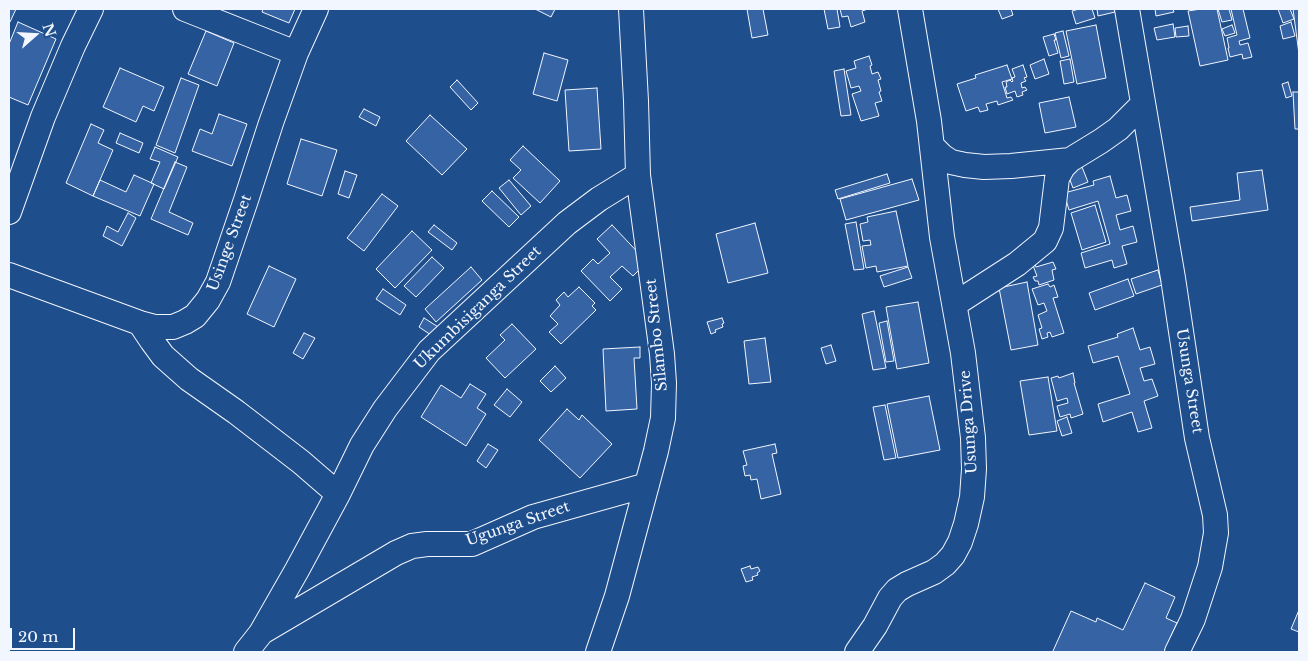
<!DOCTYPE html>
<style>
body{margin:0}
#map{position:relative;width:1308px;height:661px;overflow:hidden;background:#1f4e8c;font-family:"Libre Baskerville",serif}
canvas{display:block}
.frame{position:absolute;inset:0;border:10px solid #f2f6ff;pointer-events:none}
.north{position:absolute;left:10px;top:10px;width:50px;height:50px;-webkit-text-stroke:4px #1f4e8c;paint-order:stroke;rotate:71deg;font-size:14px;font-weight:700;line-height:20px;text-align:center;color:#f2f6ff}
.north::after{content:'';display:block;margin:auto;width:18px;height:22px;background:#f2f6ff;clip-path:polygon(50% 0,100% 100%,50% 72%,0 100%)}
.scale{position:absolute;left:10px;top:628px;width:65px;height:22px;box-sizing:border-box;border:2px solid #f2f6ff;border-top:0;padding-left:6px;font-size:15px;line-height:18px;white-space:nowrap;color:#f2f6ff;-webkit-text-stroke:4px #1f4e8c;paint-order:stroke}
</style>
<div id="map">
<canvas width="1308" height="661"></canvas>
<div class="frame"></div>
<div class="north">N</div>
<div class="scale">20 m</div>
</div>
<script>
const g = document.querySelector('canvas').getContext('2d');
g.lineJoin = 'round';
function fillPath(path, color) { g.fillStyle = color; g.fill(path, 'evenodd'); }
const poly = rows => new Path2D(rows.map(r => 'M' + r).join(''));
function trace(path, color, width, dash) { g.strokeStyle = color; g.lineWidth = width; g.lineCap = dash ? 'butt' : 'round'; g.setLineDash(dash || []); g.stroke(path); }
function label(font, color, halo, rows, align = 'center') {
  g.font = font + ' "Libre Baskerville",serif'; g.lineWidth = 4; g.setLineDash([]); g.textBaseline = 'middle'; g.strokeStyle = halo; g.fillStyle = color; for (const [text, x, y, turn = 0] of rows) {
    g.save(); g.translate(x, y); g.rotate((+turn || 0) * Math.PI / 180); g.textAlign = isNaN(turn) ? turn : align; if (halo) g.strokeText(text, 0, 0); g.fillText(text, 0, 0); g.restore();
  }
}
const building = poly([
 [9,9,16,9,10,22,9,21,9,9],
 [263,9,295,9,289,23,262,12,263,9],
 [535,9,555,9,551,17,535,9],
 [747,9,763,9,768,35,752,38,747,9],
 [824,9,837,9,840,27,828,29,824,9],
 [840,9,868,9,862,11,865,22,851,27,848,16,842,17,840,9],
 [998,9,1011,9,1013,15,1002,19,998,9],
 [1079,9,1092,9,1095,18,1076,24,1072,11,1079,9],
 [1097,9,1115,9,1115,12,1098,16,1097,9],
 [1155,9,1173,9,1174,12,1156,16,1155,9],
 [1201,9,1217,9,1228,60,1200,66,1188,11,1201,9],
 [1218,9,1229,9,1232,20,1222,22,1218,9],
 [1231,9,1243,9,1250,38,1239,41,1240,45,1248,43,1252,57,1243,59,1242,54,1230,57,1228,48,1229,48,1227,38,1237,35,1231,9],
 [1278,9,1290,9,1294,19,1283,23,1278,9],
 [1293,9,1299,9,1299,54,1293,9],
 [18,22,56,39,28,105,9,97,9,44,18,22],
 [1291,22,1295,36,1283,39,1280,26,1291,22],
 [1173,24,1175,37,1157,40,1154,28,1173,24],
 [1096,25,1106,78,1077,84,1066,31,1096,25],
 [1232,25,1235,33,1225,36,1222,29,1232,25],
 [1188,26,1189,36,1176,37,1175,28,1188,26],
 [206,31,234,43,217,86,188,74,206,31],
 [1063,31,1069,56,1061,58,1055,33,1063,31],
 [1054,34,1056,40,1054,40,1058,53,1049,56,1043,37,1054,34],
 [544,53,568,60,557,101,533,94,544,53],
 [869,56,872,65,870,66,872,74,878,72,881,79,878,80,881,91,879,92,882,101,875,103,879,116,861,121,852,94,861,91,859,86,851,88,846,71,856,68,854,61,869,56],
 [1044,59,1049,74,1035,79,1030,65,1044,59],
 [1070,59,1074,82,1064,84,1060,61,1070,59],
 [1007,65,1012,79,1002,82,1007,98,1011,97,1013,100,998,105,997,101,986,104,988,110,980,112,978,107,966,111,957,84,976,78,975,75,1007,65],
 [1023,65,1027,77,1024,78,1026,81,1021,83,1022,88,1025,87,1027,90,1022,92,1023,95,1017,97,1015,91,1007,94,1005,87,1007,87,1006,82,1010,80,1012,82,1013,81,1012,78,1015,77,1012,69,1023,65],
 [120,68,164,87,154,111,143,106,136,122,103,107,120,68],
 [844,69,851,115,841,116,834,71,844,69],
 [181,78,199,85,175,153,156,145,181,78],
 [457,80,478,103,471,110,450,87,457,80],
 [1288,82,1292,96,1286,98,1282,84,1288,82],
 [597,88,601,149,569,151,565,90,597,88],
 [1293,92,1299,92,1299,129,1295,129,1293,92],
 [1069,97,1076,127,1045,133,1039,103,1069,97],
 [364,109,380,117,376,126,359,117,364,109],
 [219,114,247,124,232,166,192,151,200,129,212,134,219,114],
 [430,115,467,149,442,175,406,141,430,115],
 [91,124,104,130,98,143,113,150,93,196,66,183,91,124],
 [120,133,143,143,139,153,116,143,120,133],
 [301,139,337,150,322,196,287,184,301,139],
 [523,146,560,181,540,203,513,178,521,170,510,160,523,146],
 [155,147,178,157,164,189,151,183,160,162,150,159,155,147],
 [175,162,187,167,169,212,193,223,188,235,151,219,175,162],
 [1082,167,1088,182,1073,188,1067,172,1082,167],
 [1262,170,1268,210,1192,221,1190,207,1240,200,1237,173,1262,170],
 [345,171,357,175,349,198,338,194,345,171],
 [887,174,890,183,838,199,835,190,887,174],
 [134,175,154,184,140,216,93,196,100,180,126,192,134,175],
 [1110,176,1116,198,1127,195,1131,211,1116,215,1120,230,1133,226,1137,242,1122,246,1127,264,1114,268,1112,260,1085,268,1081,253,1110,244,1098,201,1069,210,1064,193,1094,185,1093,181,1110,176],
 [912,179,919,200,846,220,840,199,912,179],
 [509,180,531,206,521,215,499,188,509,180],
 [492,191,519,217,509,227,482,201,492,191],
 [382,194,398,206,364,251,347,238,382,194],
 [1095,205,1106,242,1082,250,1071,213,1095,205],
 [896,211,908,266,877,272,876,266,866,268,862,246,871,245,870,240,863,241,860,224,868,222,867,217,896,211],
 [128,213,136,218,122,246,103,236,107,226,118,232,128,213],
 [856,222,864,269,854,270,845,224,856,222],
 [755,223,768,273,728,283,716,234,755,223],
 [434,225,457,243,452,250,428,232,434,225],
 [612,225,647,262,633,276,622,266,610,277,622,289,610,301,581,271,593,259,598,264,610,253,597,239,612,225],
 [412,231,432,250,395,288,376,269,412,231],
 [432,257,444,268,416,297,404,286,432,257],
 [1034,262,1036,267,1053,262,1056,269,1052,270,1054,280,1039,285,1038,281,1035,281,1033,277,1037,276,1032,263,1034,262],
 [269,266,296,279,274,327,247,314,269,266],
 [471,267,482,280,436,322,425,309,471,267],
 [908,267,912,278,884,287,880,276,908,267],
 [1158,270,1162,285,1136,294,1131,279,1158,270],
 [1128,279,1134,296,1095,310,1089,293,1128,279],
 [1027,282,1038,345,1011,350,999,288,1027,282],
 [1048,284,1050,287,1054,285,1058,297,1053,298,1064,333,1052,337,1050,332,1047,333,1048,337,1042,339,1039,329,1042,328,1038,315,1047,311,1044,303,1038,305,1032,289,1048,284],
 [579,287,595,303,592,306,596,310,561,344,549,332,558,324,550,316,560,305,556,300,564,292,568,297,579,287],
 [383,289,406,305,400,315,376,299,383,289],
 [918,302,929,363,897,369,886,307,918,302],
 [874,311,886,368,873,370,862,314,874,311],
 [424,318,443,330,437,339,419,327,424,318],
 [722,318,724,323,722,324,723,327,715,330,716,332,711,334,707,322,722,318],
 [887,321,894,361,886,362,879,323,887,321],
 [512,324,536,349,505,378,486,358,505,340,500,335,512,324],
 [1133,328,1140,350,1150,347,1155,364,1140,368,1144,381,1152,379,1158,396,1144,401,1152,428,1138,432,1132,412,1103,422,1098,404,1130,394,1118,356,1093,363,1088,346,1118,337,1117,334,1133,328],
 [304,333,315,338,303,359,293,353,304,333],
 [765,338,771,382,749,384,744,341,765,338],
 [831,345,836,361,826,364,821,348,831,345],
 [640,347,640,358,634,358,637,409,606,411,603,349,640,347],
 [555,366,566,378,551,392,540,381,555,366],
 [1073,373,1075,383,1074,383,1083,414,1071,418,1070,414,1060,417,1057,406,1068,403,1067,398,1057,401,1051,378,1058,376,1059,378,1073,373],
 [1048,377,1057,431,1029,435,1020,381,1048,377],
 [470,384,486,394,477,408,486,414,466,446,421,417,441,385,461,398,470,384],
 [507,389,522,402,510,417,494,405,507,389],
 [929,396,940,450,898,458,887,404,929,396],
 [885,405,896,458,884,460,873,407,885,405],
 [567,409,579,420,582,415,612,444,580,478,539,440,567,409],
 [1067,417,1072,433,1062,436,1057,421,1067,417],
 [488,444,498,450,486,468,477,461,488,444],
 [775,444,777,453,772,454,781,494,761,499,757,479,751,480,750,475,745,476,743,466,747,465,743,451,775,444],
 [750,566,751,569,758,567,760,571,757,573,758,575,752,577,753,580,746,582,741,569,750,566],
 [1145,583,1175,597,1166,618,1177,623,1164,652,1055,652,1053,651,1071,611,1096,622,1097,618,1123,630,1145,583],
 [1299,610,1299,632,1291,629,1299,610]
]);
const minor = poly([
 [185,9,296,53],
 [1127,9,1173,278,1197,438,1215,515,1216,533,1210,567,1193,619,1177,652],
 [932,146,942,156,951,162,965,165,984,167,1011,166,1070,160],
 [9,212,43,117,73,46,91,9],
 [9,275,140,323,155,327,173,327,185,322,195,316,208,300,218,282,246,200,271,123,296,53,316,9],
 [955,304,1017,264,1045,241,1051,228,1057,178,1063,167,1070,160,1101,141,1118,129,1143,104],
 [140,323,152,341,163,356,189,379,236,412,301,462,338,494],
 [262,632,396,553,412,546,427,544,472,544,533,517,647,485],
 [246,652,261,633,297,570,338,494,362,445,385,409,429,351,567,223,599,199,638,175],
 [598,652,617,596,656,451,663,418,664,383,662,354,638,175,636,101,631,9],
 [857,652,875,626,890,598,897,590,907,584,934,572,945,564,953,555,960,542,966,524,972,497,974,469,973,438,963,353,942,237,929,121,910,9]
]);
const streetNames = [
 ["Usinge Street",230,243,-70],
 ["Ukumbisiganga Street",478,308,-44],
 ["Silambo Street",657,335,-96],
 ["Usunga Street",1189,381,81],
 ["Usunga Drive",969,422,-94],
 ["Ugunga Street",518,524,-19]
];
fillPath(building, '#3563a3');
trace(building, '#f2f6ff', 1);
trace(minor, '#f2f6ff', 26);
trace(minor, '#1f4e8c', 24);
label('15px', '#f2f6ff', '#1f4e8c', streetNames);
</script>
